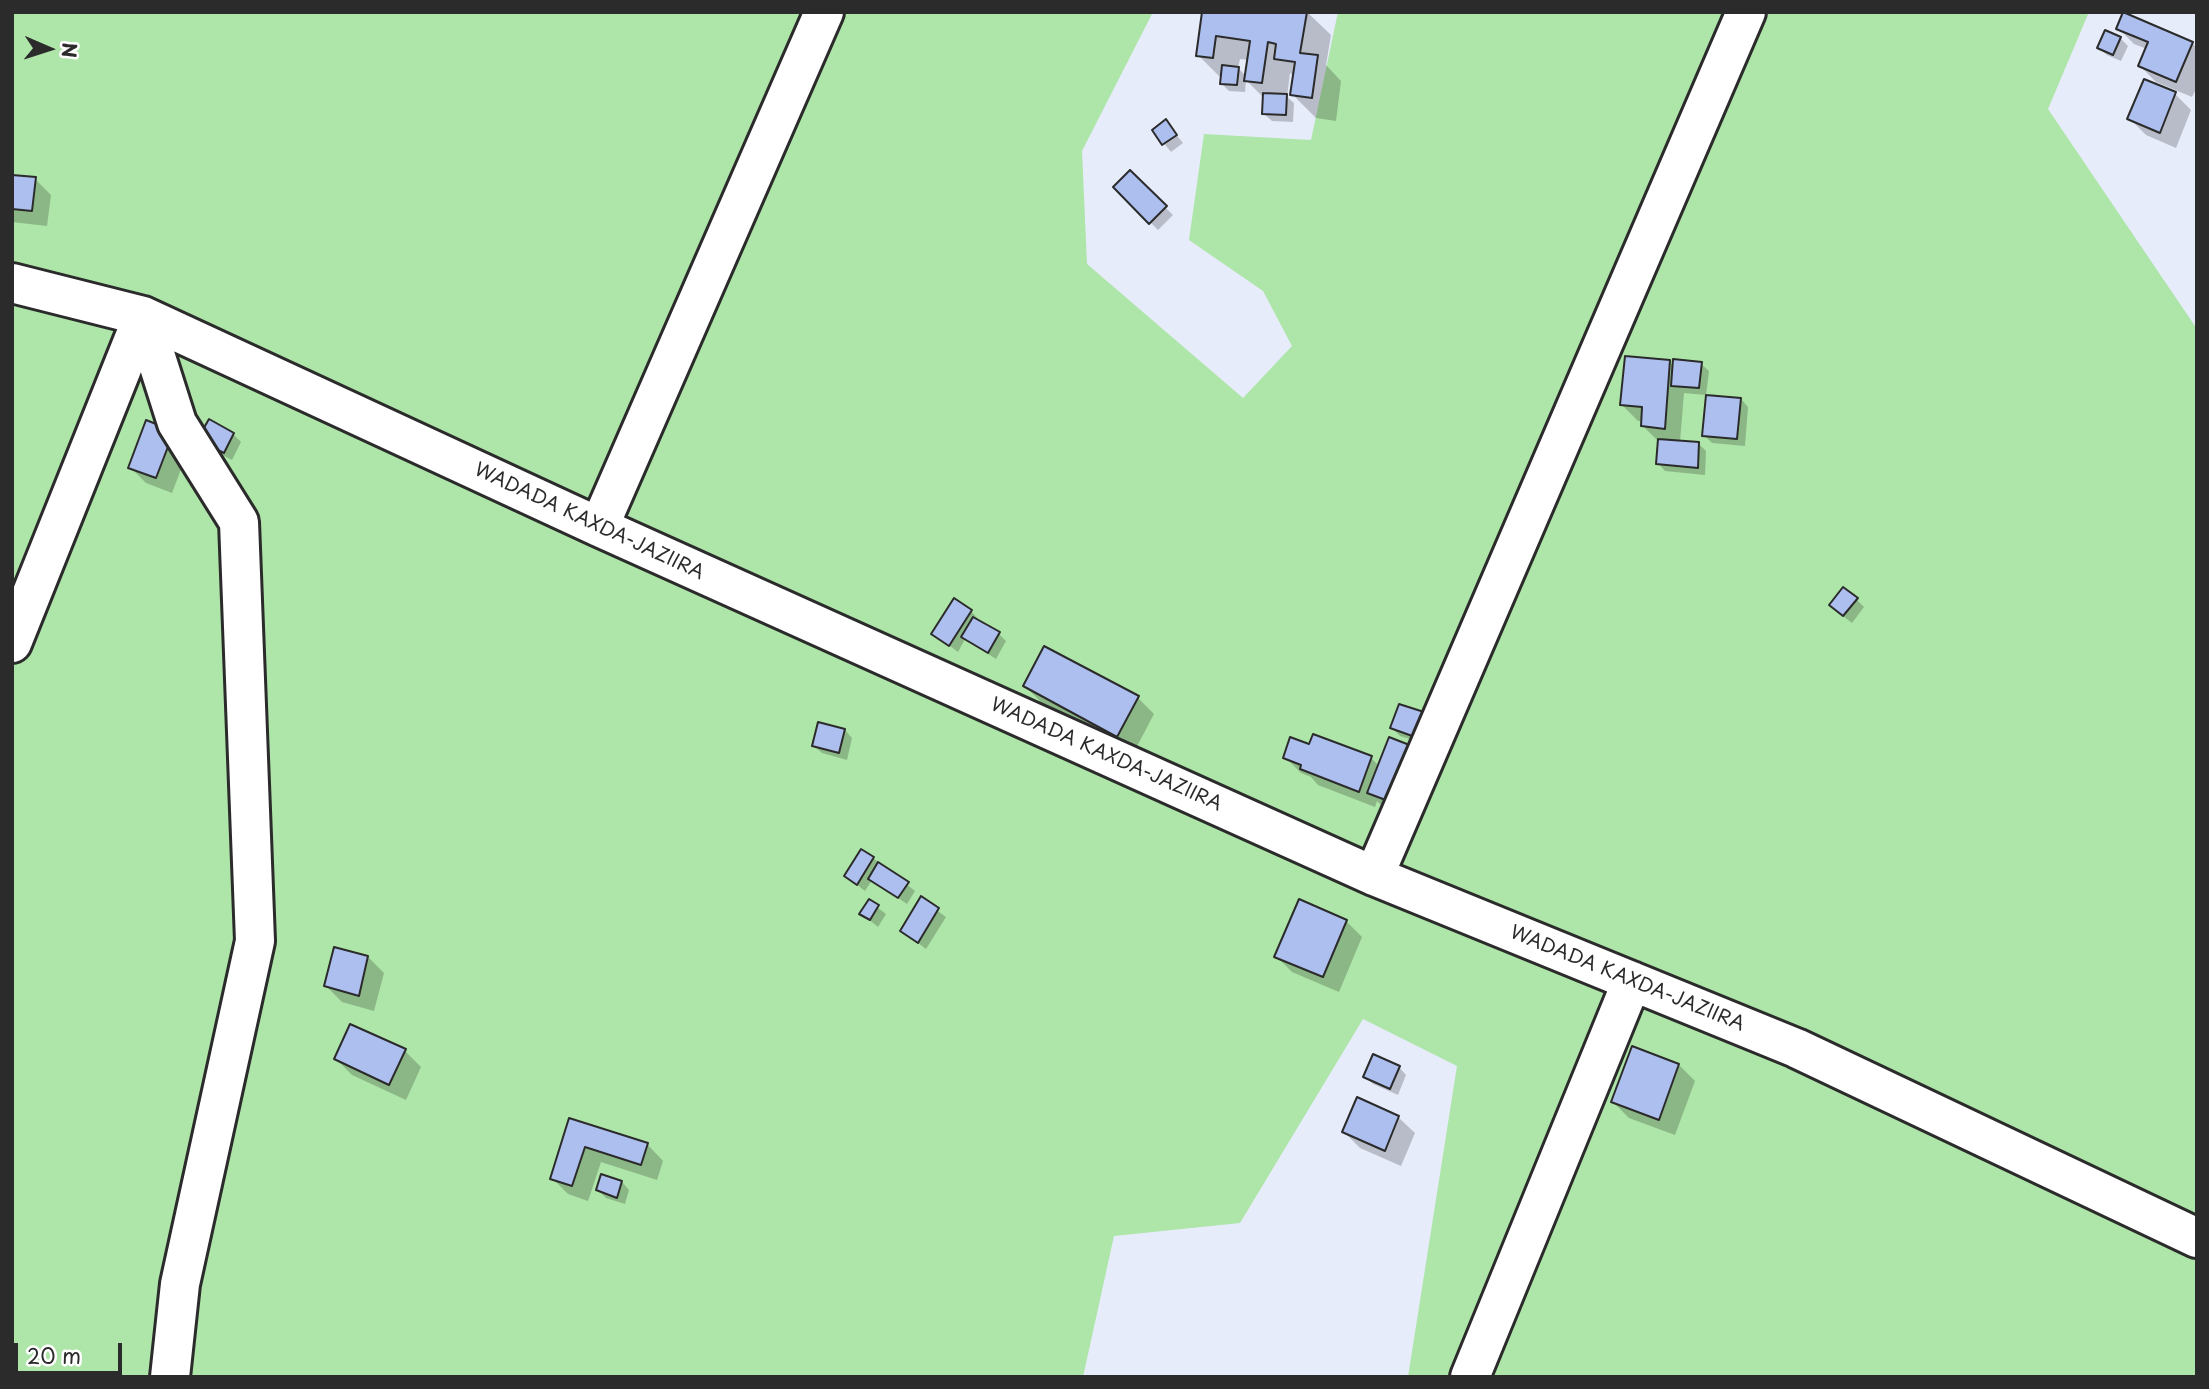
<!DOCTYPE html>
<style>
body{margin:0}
#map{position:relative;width:2209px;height:1389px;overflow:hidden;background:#e6ecfa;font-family:"Playpen Sans",sans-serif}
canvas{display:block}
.frame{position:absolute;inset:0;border:14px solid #2b2b2b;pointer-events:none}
.north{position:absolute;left:14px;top:14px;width:70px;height:70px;-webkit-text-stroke:5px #fff;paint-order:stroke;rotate:93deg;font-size:19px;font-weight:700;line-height:28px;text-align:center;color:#2b2b2b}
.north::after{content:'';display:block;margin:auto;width:24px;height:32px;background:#2b2b2b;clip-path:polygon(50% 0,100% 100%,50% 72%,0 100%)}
.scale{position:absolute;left:14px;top:1343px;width:108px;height:32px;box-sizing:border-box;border:4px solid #2b2b2b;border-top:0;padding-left:9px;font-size:21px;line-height:24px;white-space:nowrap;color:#2b2b2b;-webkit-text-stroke:5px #fff;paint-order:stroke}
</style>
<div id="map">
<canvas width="2209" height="1389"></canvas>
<div class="frame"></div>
<div class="north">N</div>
<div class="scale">20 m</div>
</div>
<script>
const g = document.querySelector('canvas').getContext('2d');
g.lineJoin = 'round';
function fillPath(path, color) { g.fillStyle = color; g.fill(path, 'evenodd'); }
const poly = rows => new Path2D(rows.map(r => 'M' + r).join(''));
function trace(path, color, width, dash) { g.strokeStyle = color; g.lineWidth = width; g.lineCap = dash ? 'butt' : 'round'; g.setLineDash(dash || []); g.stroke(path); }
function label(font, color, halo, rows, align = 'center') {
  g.font = font + ' "Playpen Sans",sans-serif'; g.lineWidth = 5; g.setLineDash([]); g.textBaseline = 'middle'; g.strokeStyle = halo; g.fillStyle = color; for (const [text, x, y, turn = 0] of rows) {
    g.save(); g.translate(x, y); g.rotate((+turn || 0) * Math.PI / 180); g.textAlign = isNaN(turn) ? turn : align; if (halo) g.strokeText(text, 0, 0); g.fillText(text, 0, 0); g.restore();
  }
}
const green = poly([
 [12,12,1153,12,1082,151,1087,264,1243,398,1292,346,1263,291,1189,240,1204,134,1311,140,1338,12,2089,12,2048,109,2197,329,2197,1377,1408,1377,1457,1066,1363,1019,1240,1223,1114,1236,1083,1377,12,1377]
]);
const shadow = poly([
 [1203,12,1307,12,1331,35,1326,65,1341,81,1336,121,1316,118,1292,94,1295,77,1290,73,1287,97,1294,103,1293,122,1272,121,1264,114,1265,99,1246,80,1245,92,1229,91,1221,83,1222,79,1198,55],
 [1240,59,1249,60,1247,77,1238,68],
 [2118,28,2192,43,2197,48,2197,87,2192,97,2156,82,2140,66,2147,49,2134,44],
 [2120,38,2128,46,2121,61,2107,55,2099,48],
 [2175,94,2191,110,2176,148,2146,135,2130,119],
 [1166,122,1183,143,1171,152,1154,131],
 [1130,173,1173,215,1158,230,1115,187],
 [12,176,35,179,51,195,47,226,12,222],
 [1669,361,1674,367,1701,364,1709,371,1706,395,1684,393,1680,442,1699,444,1706,451,1705,475,1665,471,1658,463,1660,443,1643,426,1643,421,1638,421,1622,405],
 [1741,399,1748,407,1745,446,1712,443,1704,435],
 [147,423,189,448,172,493,146,483,130,467],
 [233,434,241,442,232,460,207,447],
 [1856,599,1864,607,1852,623,1839,613],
 [971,611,978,619,977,621,999,634,1006,641,996,659,965,639,958,652,934,634],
 [1025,686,1138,698,1154,714,1134,752,1041,702],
 [1401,706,1423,743,1400,736,1392,728],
 [845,730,852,738,847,760,822,753,814,746],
 [1390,739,1385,809,1377,801,1375,807,1318,785,1311,777,1301,773,1285,757,1310,746,1371,758,1379,766],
 [873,858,915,891,907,904,872,880,865,891,846,876],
 [921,899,946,917,926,949,902,931],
 [869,901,886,914,878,927,861,913],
 [1346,921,1362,937,1339,992,1292,972,1276,956],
 [368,957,384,973,374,1011,342,1002,326,986],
 [405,1051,421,1067,406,1100,352,1075,336,1059],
 [1679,1065,1695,1081,1675,1135,1629,1118,1613,1102],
 [1399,1067,1406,1075,1398,1095,1373,1084,1365,1077],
 [1358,1100,1398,1117,1415,1133,1401,1166,1360,1148,1344,1132],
 [571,1120,647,1144,663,1161,657,1180,601,1162,588,1201,568,1194,552,1178],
 [622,1182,629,1190,625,1204,606,1198,598,1190]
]);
const building = poly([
 [1202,12,1307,12,1300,53,1318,55,1312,98,1290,95,1295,62,1274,59,1276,44,1268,42,1262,83,1244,81,1250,41,1216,36,1213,58,1196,56,1202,12],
 [2123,12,2193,42,2176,82,2138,66,2148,42,2116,29,2123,12],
 [2105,30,2121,37,2113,55,2097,48,2105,30],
 [1222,65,1239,67,1237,85,1220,84,1222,65],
 [2144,79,2176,92,2160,133,2127,119,2144,79],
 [1263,93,1287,94,1286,115,1262,114,1263,93],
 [1166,119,1177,135,1162,145,1152,130,1166,119],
 [1130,170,1167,206,1149,224,1113,187,1130,170],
 [12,175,36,177,32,211,12,209,12,175],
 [1625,356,1670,360,1665,429,1641,426,1642,407,1620,405,1625,356],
 [1673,359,1702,362,1699,388,1671,386,1673,359],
 [1706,395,1741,398,1737,439,1702,436,1706,395],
 [209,419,234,433,224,453,197,440,209,419],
 [146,420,174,431,156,478,128,468,146,420],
 [1658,439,1699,442,1698,468,1656,464,1658,439],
 [1843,587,1858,598,1843,616,1829,605,1843,587],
 [954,598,972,610,949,646,931,634,954,598],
 [973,617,1000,632,988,653,961,637,973,617],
 [1044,646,1139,696,1117,737,1023,686,1044,646],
 [1399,704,1424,712,1415,737,1390,728,1399,704],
 [818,722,845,729,839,753,812,746,818,722],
 [1313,734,1372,756,1359,792,1300,769,1301,765,1283,758,1290,737,1309,744,1313,734],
 [1389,737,1412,746,1391,802,1367,793,1389,737],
 [861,849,874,857,857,885,844,876,861,849],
 [878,862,909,882,898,898,868,879,878,862],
 [921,896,939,908,918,943,900,931,921,896],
 [869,899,879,905,870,920,859,914,869,899],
 [1299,899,1347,920,1323,977,1274,957,1299,899],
 [334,947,368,956,359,996,324,986,334,947],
 [350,1024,406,1049,389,1085,334,1059,350,1024],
 [1632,1046,1679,1064,1659,1120,1611,1102,1632,1046],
 [1373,1054,1400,1066,1390,1089,1363,1077,1373,1054],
 [1357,1097,1399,1116,1385,1151,1342,1132,1357,1097],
 [569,1118,648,1143,641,1165,585,1147,572,1186,550,1179,569,1118],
 [601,1174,622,1181,617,1198,596,1190,601,1174]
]);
const minor = poly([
 [12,283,143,316,599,527,1374,876,1796,1048,2197,1238],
 [143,316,177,423,239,522,255,941,180,1284,170,1377],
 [599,527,824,12],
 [12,643,143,316],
 [1374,876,1746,12],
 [1470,1377,1632,981]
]);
const streetNames = [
 ["WADADA KAXDA-JAZIIRA",589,522,25],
 ["WADADA KAXDA-JAZIIRA",1106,755,24],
 ["WADADA KAXDA-JAZIIRA",1627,979,22]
];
fillPath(green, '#aee5a8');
fillPath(shadow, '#0003');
fillPath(building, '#acbfee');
trace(building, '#2b2b2b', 2);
trace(minor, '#2b2b2b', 44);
trace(minor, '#fff', 38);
label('19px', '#2b2b2b', '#fff', streetNames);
</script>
